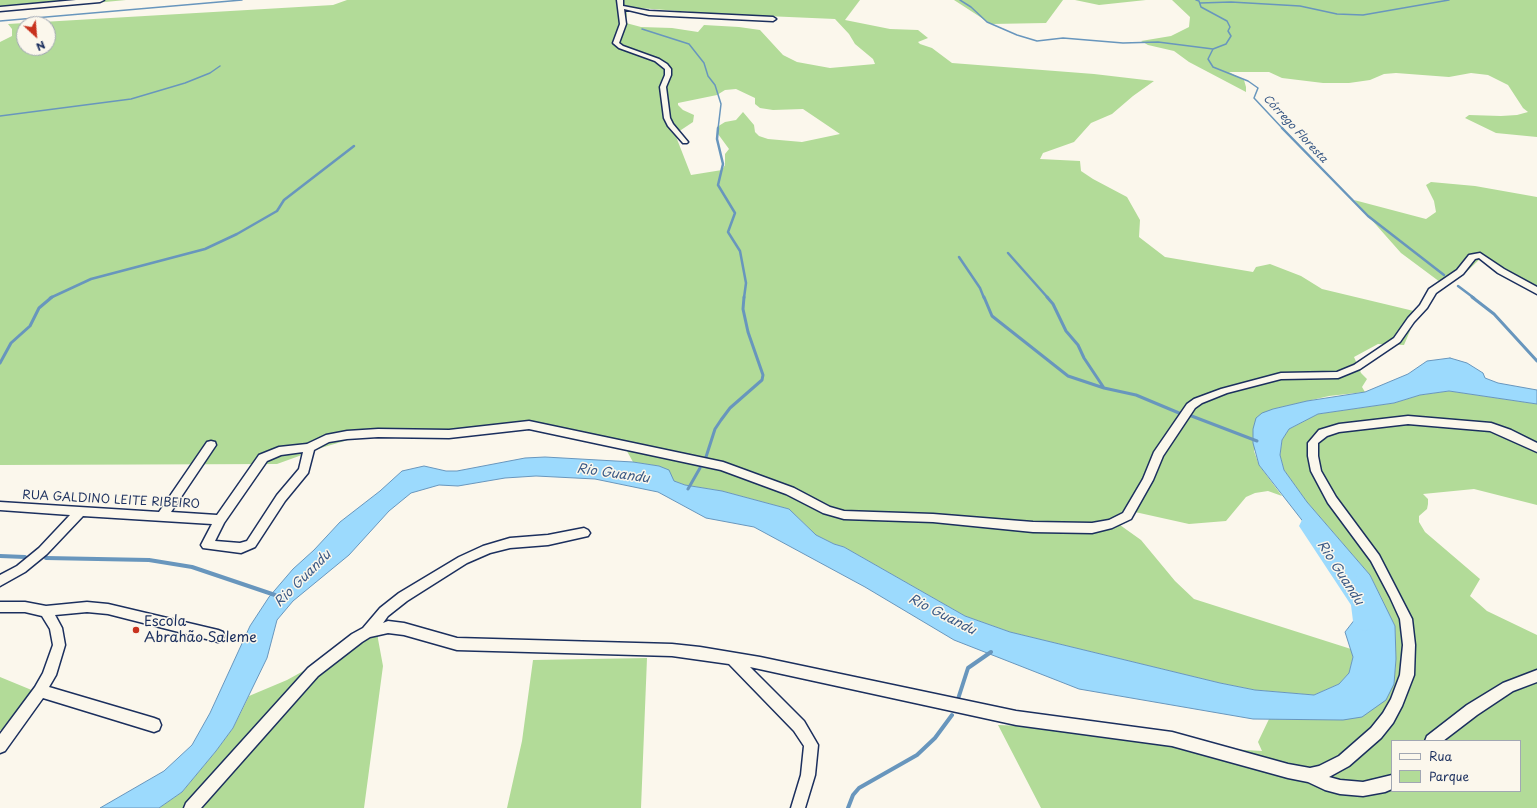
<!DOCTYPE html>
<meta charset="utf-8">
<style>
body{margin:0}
#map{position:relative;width:1537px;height:808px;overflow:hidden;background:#fbf7ec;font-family:"Playpen Sans",sans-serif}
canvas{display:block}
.legend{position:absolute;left:1391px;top:740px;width:130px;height:52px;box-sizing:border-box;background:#fbf7ec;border:1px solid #a1a7b3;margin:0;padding:5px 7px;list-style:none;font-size:12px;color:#1b2f5e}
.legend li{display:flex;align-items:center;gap:8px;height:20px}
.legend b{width:20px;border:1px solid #a1a7b3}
.north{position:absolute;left:16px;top:16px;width:40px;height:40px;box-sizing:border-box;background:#fbf7ec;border:1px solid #a1a7b3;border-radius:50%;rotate:154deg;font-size:11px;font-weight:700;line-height:16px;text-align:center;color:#1b2f5e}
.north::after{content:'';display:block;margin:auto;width:14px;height:18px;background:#c8321e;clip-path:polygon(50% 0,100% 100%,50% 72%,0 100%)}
</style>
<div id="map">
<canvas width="1537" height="808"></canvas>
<ul class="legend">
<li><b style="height:5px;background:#fbf7ec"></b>Rua</li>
<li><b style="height:11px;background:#b2db98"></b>Parque</li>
</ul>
<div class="north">N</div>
</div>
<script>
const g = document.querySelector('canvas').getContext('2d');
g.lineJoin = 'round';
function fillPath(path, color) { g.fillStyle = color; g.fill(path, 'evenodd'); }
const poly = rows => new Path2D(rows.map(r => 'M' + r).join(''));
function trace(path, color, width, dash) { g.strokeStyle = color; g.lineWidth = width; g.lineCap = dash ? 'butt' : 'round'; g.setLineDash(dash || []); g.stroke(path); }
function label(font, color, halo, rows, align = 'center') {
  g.font = font + ' "Playpen Sans",sans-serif'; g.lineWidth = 3; g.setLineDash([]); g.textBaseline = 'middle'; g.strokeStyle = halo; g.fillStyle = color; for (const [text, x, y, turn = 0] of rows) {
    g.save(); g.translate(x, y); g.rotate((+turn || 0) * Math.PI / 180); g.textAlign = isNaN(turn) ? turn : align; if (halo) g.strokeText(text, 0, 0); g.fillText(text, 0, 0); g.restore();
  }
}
const green = poly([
 [0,0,126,0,0,12],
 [347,0,860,0,845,20,890,29,918,30,928,38,918,42,920,44,932,48,952,63,1094,74,1154,81,1133,96,1112,114,1091,123,1074,142,1043,153,1040,159,1080,161,1081,171,1093,179,1127,197,1140,220,1139,237,1165,257,1253,272,1256,267,1270,264,1301,276,1322,289,1418,312,1404,345,1378,344,1354,357,1361,373,1367,379,1362,387,1365,392,1329,396,1273,409,1254,451,1259,465,1282,496,1268,491,1255,493,1246,497,1226,521,1189,524,1135,512,1128,522,1120,525,1141,540,1175,581,1194,599,1351,649,1353,657,1349,673,1339,684,1314,695,1255,690,1220,683,1010,632,965,616,844,547,834,544,816,535,789,509,722,491,685,485,674,481,659,466,633,462,623,444,527,424,461,432,391,434,355,438,324,447,277,464,0,465,0,42,12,36,12,29,8,24,333,5],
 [625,7,720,14,835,19,849,34,855,44,873,59,875,64,830,68,797,62,783,55,760,30,739,27,704,25,698,32,672,28,641,27,626,23,627,13],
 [24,24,48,24,48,48,24,48],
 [736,89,755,98,755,104,760,108,773,110,803,109,840,134,802,142,768,139,759,136,755,132,754,125,743,112,736,120,725,122,717,127,718,134,729,149,725,154,725,165,722,170,691,175,675,134,693,122,694,115,683,110,678,105,678,103,717,95,725,90],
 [954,0,1063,0,1046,23,991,24],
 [1075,0,1146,0,1099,5],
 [1172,0,1537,0,1537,137,1496,133,1465,118,1469,115,1501,116,1517,115,1528,112,1523,108,1508,85,1488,75,1471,73,1449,77,1396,73,1384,74,1370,80,1349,83,1323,83,1282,78,1269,72,1229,72,1244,80,1246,87,1246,92,1189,62,1174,51,1148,45,1141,41,1171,36,1189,27,1190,17],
 [1431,182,1475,186,1537,197,1537,293,1481,258,1461,277,1440,282,1401,253,1354,200,1426,219,1436,212,1434,201,1426,185],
 [1449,391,1537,404,1537,505,1474,489,1423,494,1428,499,1428,504,1427,509,1419,516,1419,522,1425,532,1480,579,1470,596,1487,611,1537,635,1537,808,1041,808,998,725,1076,728,1180,746,1262,751,1258,742,1269,719,1343,720,1394,684,1396,659,1395,626,1370,575,1307,502,1284,470,1280,455,1282,440,1289,429,1318,414,1394,403,1420,395],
 [1392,741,1520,741,1520,791,1392,791],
 [377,618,378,639,383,666,364,808,159,808,182,792,216,751,233,728,249,696,287,680,318,663],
 [647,658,641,808,507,808,522,741,533,660],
 [0,677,34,691,4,732,0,730]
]);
const water = poly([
 [1450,358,1467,363,1483,373,1485,378,1498,383,1537,390,1537,404,1449,391,1420,395,1394,403,1318,414,1289,429,1282,440,1280,455,1284,470,1307,502,1370,575,1395,626,1396,659,1394,684,1386,700,1362,717,1343,720,1253,719,1079,689,954,640,865,587,754,527,706,518,658,492,595,479,536,476,505,478,458,486,439,485,411,493,389,511,349,555,293,601,277,620,267,658,233,728,216,751,182,792,159,808,100,808,164,771,192,745,210,713,250,626,269,597,293,569,314,550,340,522,380,491,402,471,424,466,446,471,457,471,525,458,545,457,633,462,659,466,669,470,674,481,685,485,722,491,789,509,816,535,834,544,844,547,965,616,1010,632,1220,683,1255,690,1314,695,1339,684,1349,673,1353,657,1345,632,1359,614,1359,603,1347,578,1259,465,1253,443,1253,429,1256,418,1262,413,1273,409,1307,401,1365,392,1408,374,1427,361,1450,358]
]);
const streamFar3 = poly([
 [960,0,971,7,987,22,1017,35,1037,41,1063,38,1123,43,1158,42,1213,49],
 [1196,0,1199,1,1201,7,1227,21,1230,27,1228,31,1231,36,1226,44,1213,49,1208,59,1213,67,1248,81,1258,88,1254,98,1283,129],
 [1200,3,1231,2,1300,6,1337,14,1363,15,1449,0],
 [0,21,242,0],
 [642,29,689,44,704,63,708,76,715,85,721,104,718,129],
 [0,116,131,99,185,83,210,73,220,66]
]);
const streamFar2 = poly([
 [718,128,717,139,723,164,718,185,735,213,728,232,740,251,746,283,744,298],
 [1282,128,1368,216,1444,275],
 [1008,253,1048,298],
 [959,257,980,288,984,298],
 [1458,286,1474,298],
 [50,298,91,279,205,249,237,234,277,211,284,200,354,146]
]);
const streamFar1 = poly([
 [984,297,992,316,1068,376,1104,388,1136,395,1179,413],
 [1047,297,1053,304,1066,331,1078,345,1084,358,1104,388],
 [1472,297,1494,314,1537,361],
 [0,363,11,343,30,326,39,308,52,297],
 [1189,415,1257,441],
 [706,457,715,429,721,420,730,408,762,380,763,375,748,332,743,309,744,297],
 [688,489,700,468]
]);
const stream = poly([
 [0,556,25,557],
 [46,558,149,560,192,567,275,595],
 [958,699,968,668,991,652],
 [848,808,853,795,859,788,917,755,935,738,952,715]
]);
const river = poly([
 [1310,517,1318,520,1370,596,1374,603,1377,621,1373,628,1365,631,1357,628,1353,621,1351,605,1299,526,1302,520,1310,517]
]);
const minor = poly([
 [617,0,623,0,623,6,649,11,773,17,776,19,773,21,649,15,624,9,626,24,619,43,623,46,659,59,667,64,671,69,671,75,666,87,670,118,673,124,688,142,687,143,683,143,668,126,664,118,660,87,665,75,665,69,655,61,619,48,613,43,620,24,617,0],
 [1480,253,1504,269,1537,287,1537,294,1498,273,1479,258,1475,259,1463,274,1436,293,1427,308,1414,322,1400,342,1360,369,1338,378,1281,379,1227,393,1202,403,1195,408,1163,456,1153,480,1131,519,1112,528,1092,533,1033,532,933,522,844,519,823,513,786,494,721,470,529,429,449,438,378,437,347,439,329,442,314,450,308,473,285,501,255,547,241,553,203,548,201,545,212,524,83,516,47,554,25,572,0,586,0,575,17,566,39,548,70,515,0,510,0,502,159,512,207,442,211,441,215,442,216,445,171,512,217,515,259,455,279,447,307,444,326,435,347,431,378,429,449,430,529,421,723,462,794,488,830,507,844,511,933,514,1033,522,1092,523,1109,520,1123,513,1143,479,1154,452,1187,404,1194,399,1221,389,1281,373,1337,372,1354,365,1394,338,1408,318,1420,305,1429,289,1457,270,1469,255,1480,253],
 [303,452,299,469,277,495,247,541,240,543,215,541,224,523,267,461,281,455,303,452],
 [1408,416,1491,423,1511,430,1537,443,1537,452,1490,431,1408,424,1339,432,1327,436,1318,443,1318,456,1321,471,1336,497,1379,555,1412,619,1415,645,1414,675,1402,706,1393,723,1381,738,1349,766,1329,777,1340,780,1363,782,1392,775,1392,789,1385,792,1363,796,1340,794,1325,790,1308,782,1288,778,1172,746,1016,725,750,667,804,721,818,745,815,775,805,808,791,808,801,775,804,746,794,731,729,664,672,656,457,650,404,635,388,633,370,637,362,642,318,676,201,808,184,808,186,803,308,668,352,634,363,628,380,608,399,593,459,557,483,546,510,538,548,535,584,528,588,530,590,533,588,536,548,545,510,548,490,553,467,563,407,601,388,616,383,623,388,621,404,623,457,638,672,644,700,647,760,657,1016,711,1172,732,1288,764,1310,768,1319,766,1339,756,1371,728,1383,713,1391,699,1400,675,1403,645,1400,619,1390,597,1371,561,1328,503,1311,471,1308,456,1308,443,1319,430,1339,424,1408,416],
 [0,602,25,602,46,606,87,602,108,604,218,630,223,632,224,636,223,640,218,642,108,614,87,612,55,615,62,628,65,645,56,675,49,687,154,718,159,720,161,725,159,730,154,732,43,698,5,751,0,753,0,734,35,687,43,673,53,645,50,629,42,616,25,612,0,612,0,602],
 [1537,670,1537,682,1513,691,1477,715,1443,741,1425,741,1427,736,1467,705,1503,683,1537,670]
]);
const secondary = poly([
 [76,0,104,0,100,2,0,11,0,7,76,0]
]);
const markers = [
 [136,630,4,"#c8321e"]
];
const farWaternames = [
 ["Córrego Floresta",1295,129,47]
];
const streetNames = [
 ["RUA GALDINO LEITE RIBEIRO",111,500,3]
];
const waterNames = [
 ["Rio Guandu",613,474,8],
 ["Rio Guandu",1340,573,57],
 ["Rio Guandu",303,579,-45],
 ["Rio Guandu",942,615,27]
];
const nearPoinames = [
 ["Escola",144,622],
 ["Abrahão Saleme",144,638]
];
fillPath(green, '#b2db98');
fillPath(water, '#9cdafd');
trace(water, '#6896bd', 1);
trace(streamFar3, '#6896bd', 1.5);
trace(streamFar2, '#6896bd', 2.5);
trace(streamFar1, '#6896bd', 3);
trace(stream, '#6896bd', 4);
fillPath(river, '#9cdafd');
trace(minor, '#1b2f5e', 3);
trace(secondary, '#1b2f5e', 3);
fillPath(minor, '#fbf7ec');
fillPath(secondary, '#fbf7ec');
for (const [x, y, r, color] of markers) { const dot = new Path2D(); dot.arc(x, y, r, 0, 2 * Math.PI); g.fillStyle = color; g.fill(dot); trace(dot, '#fbf7ec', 1.5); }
label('italic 11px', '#3b5a86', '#fbf7ec', farWaternames);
label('12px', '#1b2f5e', '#fbf7ec', streetNames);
label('italic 13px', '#3b5a86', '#fbf7ec', waterNames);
label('14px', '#1b2f5e', '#fbf7ec', nearPoinames, 'left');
</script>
